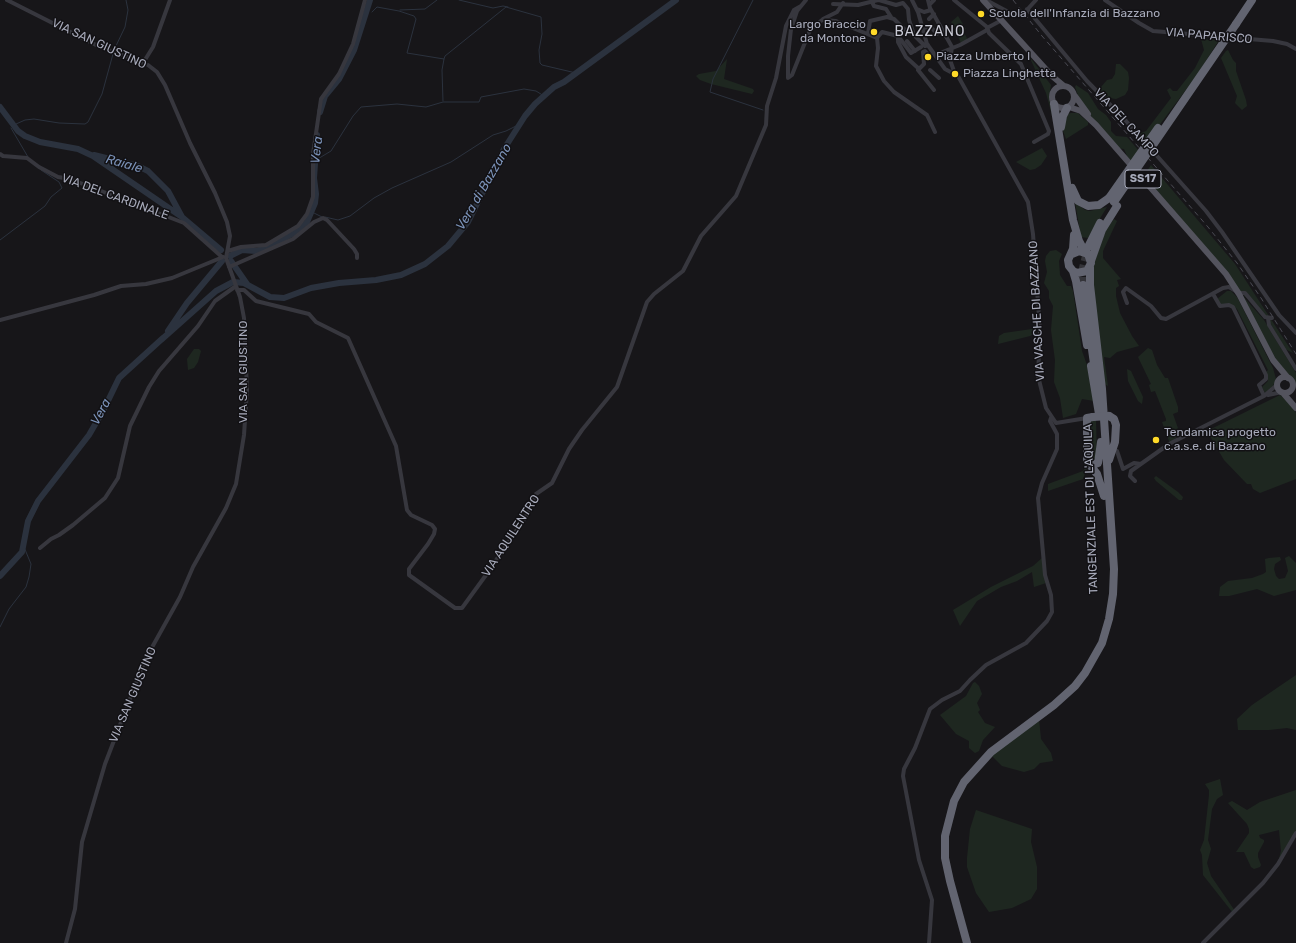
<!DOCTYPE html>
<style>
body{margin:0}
canvas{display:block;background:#171619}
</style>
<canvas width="1296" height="943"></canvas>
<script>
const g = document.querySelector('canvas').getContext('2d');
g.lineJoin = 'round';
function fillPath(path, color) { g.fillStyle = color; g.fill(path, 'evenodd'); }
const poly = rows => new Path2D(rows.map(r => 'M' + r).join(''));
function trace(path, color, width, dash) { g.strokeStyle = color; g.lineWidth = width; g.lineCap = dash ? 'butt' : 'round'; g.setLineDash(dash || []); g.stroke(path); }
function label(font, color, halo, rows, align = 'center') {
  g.font = font + ' Rubik,sans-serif'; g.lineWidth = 3; g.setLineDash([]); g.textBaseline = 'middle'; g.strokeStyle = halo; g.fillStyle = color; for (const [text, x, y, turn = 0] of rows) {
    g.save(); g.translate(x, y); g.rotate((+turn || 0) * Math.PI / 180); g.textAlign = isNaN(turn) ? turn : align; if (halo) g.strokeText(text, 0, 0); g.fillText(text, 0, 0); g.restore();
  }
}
const green = poly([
 [958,16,966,29,963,31,968,40,961,43,951,22],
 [1201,39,1219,40,1197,75,1146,143,1137,131,1141,133,1146,131,1171,98,1167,90,1170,88,1173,91,1177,91,1195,68,1204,50],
 [1228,50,1233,60,1236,63,1236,71,1246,100,1247,106,1242,110,1235,103,1237,96,1221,58,1226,51],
 [1029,56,1051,85,1049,97,1053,119,1046,93],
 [727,59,724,79,753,89,754,91,752,94,711,84,700,80,696,76,699,74,716,71],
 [1116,64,1120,64,1128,72,1129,78,1128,90,1125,95,1116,99,1103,97,1100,91,1101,87,1107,80,1112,79,1115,74],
 [1076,85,1088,93,1098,109,1106,115,1111,122,1111,131,1116,136,1127,137,1140,152,1130,163,1124,149,1117,148,1093,120,1078,95,1075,87],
 [1071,113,1078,113,1082,117,1088,122,1088,125,1066,139,1062,128,1068,114],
 [1042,148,1047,156,1041,165,1035,169,1030,170,1016,162],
 [1151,165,1235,264,1293,353,1285,349,1266,316,1239,291,1143,177],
 [1075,202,1085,210,1090,211,1107,207,1088,238,1081,237],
 [1114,219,1117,221,1103,251,1103,258,1121,279,1117,280,1119,286,1116,288,1116,296,1120,313,1132,336,1139,346,1117,352,1110,358,1104,357,1108,386,1103,383,1091,271,1106,230],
 [1056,250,1062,254,1059,261,1060,275,1067,286,1071,286,1073,291,1082,351,1088,368,1094,401,1082,399,1076,414,1063,418,1060,398,1054,382,1055,360,1051,330,1053,306,1049,298,1049,291,1044,283,1047,272,1045,261,1046,256,1050,251],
 [1227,291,1231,291,1237,297,1273,368,1276,379,1273,386,1265,393,1262,387,1268,381,1266,372,1268,370,1237,309,1232,305,1221,304,1217,299],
 [1242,295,1264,320,1296,373,1296,387,1293,380,1281,370],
 [1033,327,1035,333,1030,336,998,344,999,336,1004,333,1032,329],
 [1148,348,1152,350,1157,365,1165,378,1168,378,1178,407,1178,412,1173,414,1180,434,1181,434,1172,441,1169,441,1162,422,1166,421,1166,419,1155,391,1151,392,1149,385,1151,384,1138,357],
 [194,349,199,349,201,351,198,362,194,368,188,370,187,359],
 [1127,369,1131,371,1143,397,1142,404,1138,401,1128,381],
 [1280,395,1292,406,1296,413,1296,479,1260,493,1253,489,1251,484,1247,484,1224,460,1207,431],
 [1091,420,1096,420,1097,459,1089,461],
 [1086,467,1087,468,1083,479,1048,491,1048,484,1083,471],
 [1156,476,1178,492,1183,497,1182,500,1179,500,1156,481,1154,478],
 [1289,556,1296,563,1296,590,1274,596,1257,589,1229,596,1219,596,1220,587,1228,581,1252,578,1263,574,1266,572,1265,559,1269,558,1280,557,1281,560,1275,564,1274,569,1276,576,1279,579,1285,578,1288,571,1285,558],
 [1042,558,1046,583,1034,587,1032,572,1017,581,1001,587,977,601,960,626,953,610,991,587,1033,566],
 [1296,675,1296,730,1287,728,1269,730,1238,730,1237,719,1252,705],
 [975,682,979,686,982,694,977,703,980,710,978,712,985,723,995,727,983,740,979,751,975,753,969,748,969,741,956,734,940,715,966,696,973,683],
 [1039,719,1041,739,1051,753,1053,761,1040,763,1034,769,1024,772,1002,766,991,755],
 [1220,779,1223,795,1217,799,1212,809,1208,840,1211,849,1207,863,1211,876,1235,911,1233,913,1203,875,1202,855,1200,850,1204,840,1209,795,1209,790,1205,784],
 [1296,790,1296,831,1278,862,1281,851,1279,830,1259,835,1260,838,1264,840,1264,842,1258,853,1258,857,1261,865,1260,867,1254,869,1251,867,1244,852,1236,852,1249,833,1249,829,1247,824,1228,803,1232,801,1247,810,1260,802],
 [976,810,1032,829,1031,842,1037,867,1037,889,1031,899,1012,908,989,912,976,893,967,867,967,858,970,829]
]);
const stream = poly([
 [459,0,493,8,503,6,508,7],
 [753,0,713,79,710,92,763,110],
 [400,10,425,9,437,0],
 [372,12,377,7,399,11,414,16,416,19,407,53,444,59,442,70,443,101],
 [114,50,125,27,128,10,126,0],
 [444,59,445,56,506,7,541,17,542,34,539,50,540,63,542,65,576,73],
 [16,124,25,120,34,119,59,123,85,124,88,122,102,94,113,54],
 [11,128,28,157],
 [316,160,331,151,353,116,361,107,397,104,426,107,443,102,479,102,481,97,524,89,536,91,544,96],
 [312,212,322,217],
 [325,217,338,220,350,216,374,198,392,188,451,162,493,135,506,131,520,124],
 [0,240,45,206,51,197,62,188,59,182,41,170],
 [0,627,9,609,26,587,29,577,31,564,24,547]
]);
const river = poly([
 [0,107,18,131,25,136,40,142,78,149,93,156,182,217,221,250],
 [320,112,325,96,339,79,354,50,370,0],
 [94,155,138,166,148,171,168,191,182,217],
 [230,256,242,250,256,251,265,248,294,233,307,222,315,203,316,194,314,178,317,135],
 [231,261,247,284],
 [168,331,187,303,222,261],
 [161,340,216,291,233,282,244,283,270,297,284,298,311,288,339,283,376,280,401,275,425,264,448,246,468,222,504,149,525,116,535,104,554,87,564,82,676,0],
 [0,576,22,552,28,521,38,501,89,435,104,409,119,378,163,338]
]);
const highwayTunnel = poly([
 [1083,285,1083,268,1088,248]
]);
const street = poly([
 [7,0,96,45,148,65,157,72,165,85,190,143,215,193,227,222,230,236,226,258,240,297,244,318,247,390,244,435,236,484,226,508,193,567,180,597,145,660,105,764,82,842,75,909,66,943],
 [806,0,797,11,791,29,788,56,788,78,792,75,810,30,822,20,836,21,877,38],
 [879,0,896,5,903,3,908,9],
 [912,0,918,12,927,44,945,69,958,76,1028,202,1033,234,1040,331,1038,376,1046,408,1056,423,1087,418],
 [928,0,930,8,952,47,950,60,955,74],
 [954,0,987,27,989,33,1021,64,1049,131,1048,134,1034,142],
 [986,0,1014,15,1021,14],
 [1105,0,1139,23,1153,31,1273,41,1287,44,1296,49],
 [872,2,874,6,886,9,891,17],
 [833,4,858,5,878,0],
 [930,4,934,0],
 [908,9,909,20,914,35,925,46,928,45],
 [917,9,924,12,931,10],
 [1027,9,1087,81,1126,121,1206,211,1222,232,1279,315,1296,333],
 [1025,12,1036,0],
 [823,19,837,12,843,3],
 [929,19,934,14],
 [922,28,931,27,937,34],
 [987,28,1002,20],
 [868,34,870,21,887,17,894,19,905,30,914,35],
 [898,36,898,42,906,57,918,68],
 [877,38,878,48,876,66,884,81,894,92,927,115,935,132],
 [877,38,882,32,898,36,911,53,921,47],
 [907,41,915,51],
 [935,55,960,45,987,30],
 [143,63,153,47,170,0],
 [924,64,918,70,934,90],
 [924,64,923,52,925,51,930,57],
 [930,70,939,78],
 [0,154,3,156,27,158,39,167,58,177,70,179,184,223,222,257],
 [228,251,241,247,266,245,298,226,307,214,313,197,313,154,321,99,339,74,353,44,365,0],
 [229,267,293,239,314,222,323,218,327,220,354,249,357,254,357,258],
 [237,290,244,290,256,301,309,314,316,322,348,338,396,446,407,510,411,515,432,525,435,529,434,534,428,544,409,569,409,575,455,608,462,608,486,575,525,518,536,494,552,483,569,449,582,430,617,387,647,302,654,294,683,271,701,236,736,196,766,125,767,106,776,78,786,26,794,10,801,6],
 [1213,294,1220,306,1229,305,1233,307,1266,375,1266,379,1259,385,1264,396],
 [1127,303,1123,292,1126,288,1151,306,1161,318,1166,319,1223,288,1229,287,1239,293,1245,293,1265,317,1272,318],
 [1268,318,1269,325,1296,369],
 [0,320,94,295,121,286,146,284,172,278,223,257],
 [1268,395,1282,392],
 [1117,451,1123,469,1134,463,1141,464],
 [1135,481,1130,476,1131,471,1169,444,1264,396,1278,384],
 [40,548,51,539,59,535,73,525,105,498,118,478,130,426,149,387,159,371,198,326,215,301,236,286],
 [929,943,932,900,919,860,903,776,904,769,915,748,930,709,942,700,960,691,970,680,986,665,1026,643,1047,621,1052,612,1051,595,1045,575,1038,498,1042,483,1057,449,1057,434,1050,421,1051,418],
 [1203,943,1263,883,1278,864,1296,833]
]);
const primary = poly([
 [983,0,1052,76,1064,86],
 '1052 97a11 11 0 1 1 22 0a11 11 0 1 1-22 0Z',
 [1075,96,1088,114],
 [1069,107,1081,111,1096,125,1226,274,1239,294,1273,360,1288,378],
 '1277 385a8 8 0 1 1 16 0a8 8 0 1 1-16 0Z',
 [1283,393,1296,408]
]);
const highway = poly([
 [1236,24,1252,0],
 [1054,104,1073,220,1079,241,1085,252],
 [1061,127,1063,116,1067,108],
 [1072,188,1078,201,1088,206,1099,205,1109,198],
 [1088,247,1100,223],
 [1072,254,1079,251,1088,254,1091,263,1087,271,1077,273,1073,271,1069,266,1068,260,1073,249,1074,235],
 [1091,261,1102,230,1117,206],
 [1073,271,1076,281,1087,345],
 [1083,285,1095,371],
 [1091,366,1099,414],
 [1109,416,1114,419,1116,425,1115,442,1109,460],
 [1093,417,1087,418,1087,461,1097,474,1104,496],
 [1090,465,1098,463,1101,442],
 [967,943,950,881,945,858,945,836,954,801,964,782,991,752,1054,705,1075,686,1085,673,1102,643,1109,619,1113,594,1114,569,1102,389,1090,285,1090,267]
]);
const rail = poly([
 [1013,0,1042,36,1208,227,1237,263,1261,298,1296,354]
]);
const highwayBridge = poly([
 [1109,198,1158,128],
 [1114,202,1236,24],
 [1093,417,1109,416]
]);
const markers = [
 [981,14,4,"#ffda28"],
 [874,32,4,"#ffda28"],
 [928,57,4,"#ffda28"],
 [955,74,4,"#ffda28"],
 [1156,440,4,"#ffda28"]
];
const shields = [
 [1143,179,36]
];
const shieldNames = [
 ["SS17",1143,179]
];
const poiNames = [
 ["Scuola dell'Infanzia di Bazzano",989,14],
 ["Largo Braccio",866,25,"right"],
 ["da Montone",866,39,"right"],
 ["Piazza Umberto I",936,57],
 ["Piazza Linghetta",963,74],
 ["Tendamica progetto",1164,433],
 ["c.a.s.e. di Bazzano",1164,447]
];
const streetNames = [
 ["VIA PAPARISCO",1209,36,5],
 ["VIA SAN GIUSTINO",99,44,25],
 ["VIA DEL CAMPO",1126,123,47],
 ["VIA DEL CARDINALE",115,197,20],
 ["VIA VASCHE DI BAZZANO",1037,311,-93],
 ["VIA SAN GIUSTINO",244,372,-90],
 ["TANGENZIALE EST DI L'AQUILA",1091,509,-92],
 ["VIA AQUILENTRO",511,536,-57],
 ["VIA SAN GIUSTINO",133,695,-67]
];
const waterNames = [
 ["Vera",317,150,-84],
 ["Raiale",124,164,16],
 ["Vera di Bazzano",484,187,-60],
 ["Vera",101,412,-62]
];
const quarterNames = [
 ["BAZZANO",930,32]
];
fillPath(green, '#1e2720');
trace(stream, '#2b323e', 1);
trace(river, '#2b323e', 6);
trace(highwayTunnel, '#343439', 8, [8, 4]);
trace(street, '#37373e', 4);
trace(primary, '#53535d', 6);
trace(highway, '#626470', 8);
trace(rail, '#4a4a53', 1, [5, 4]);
trace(highwayBridge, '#626470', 8);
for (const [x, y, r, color] of markers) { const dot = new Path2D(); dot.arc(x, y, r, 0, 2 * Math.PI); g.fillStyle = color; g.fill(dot); trace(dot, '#121114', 1.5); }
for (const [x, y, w] of shields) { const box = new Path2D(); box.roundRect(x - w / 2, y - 9, w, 18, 3); g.fillStyle = '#121114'; g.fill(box); trace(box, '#a7aaba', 1); }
label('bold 11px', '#a7aaba', null, shieldNames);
label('12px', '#a7aaba', '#121114', poiNames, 'left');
label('12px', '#a7aaba', '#121114', streetNames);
label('italic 13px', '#7b92b8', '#121114', waterNames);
g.letterSpacing = '1px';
label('14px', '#c9cad5', '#121114', quarterNames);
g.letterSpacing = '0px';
</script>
